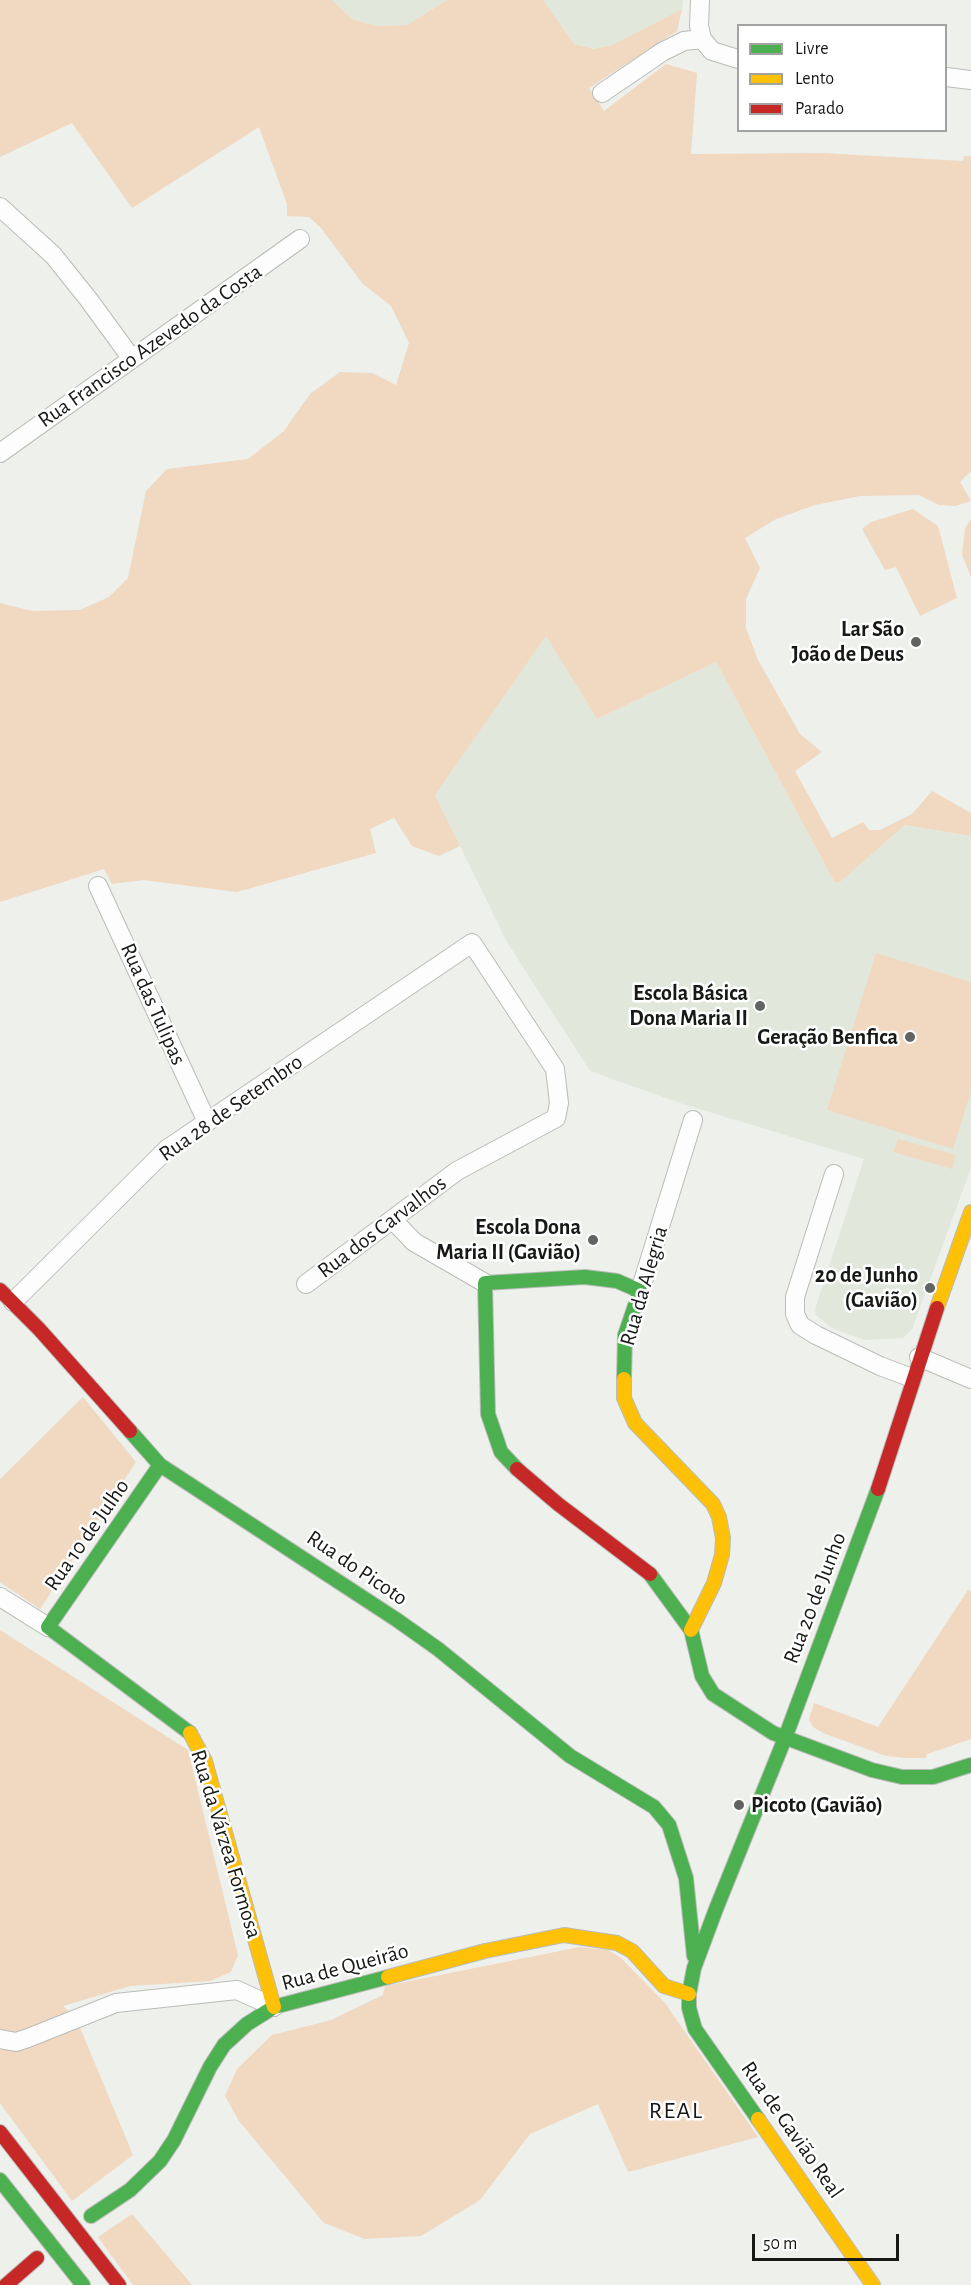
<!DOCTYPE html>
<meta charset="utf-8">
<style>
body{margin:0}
#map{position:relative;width:971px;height:2285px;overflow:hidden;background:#edf0eb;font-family:"Alegreya Sans",sans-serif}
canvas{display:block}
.legend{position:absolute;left:737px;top:24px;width:210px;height:108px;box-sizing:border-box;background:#fff;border:2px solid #a2a3a1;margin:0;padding:8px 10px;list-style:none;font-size:18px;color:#161915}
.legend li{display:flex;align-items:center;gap:12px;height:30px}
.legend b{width:30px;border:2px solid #a2a3a1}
.scale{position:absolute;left:752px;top:2234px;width:147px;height:27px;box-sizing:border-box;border:3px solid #161915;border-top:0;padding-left:8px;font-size:18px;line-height:21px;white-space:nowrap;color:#161915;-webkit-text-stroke:4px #fff;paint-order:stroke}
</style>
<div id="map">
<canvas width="971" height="2285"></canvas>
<ul class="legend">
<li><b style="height:8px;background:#4caf50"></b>Livre</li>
<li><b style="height:8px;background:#ffc107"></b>Lento</li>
<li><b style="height:8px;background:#c62828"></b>Parado</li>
</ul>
<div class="scale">50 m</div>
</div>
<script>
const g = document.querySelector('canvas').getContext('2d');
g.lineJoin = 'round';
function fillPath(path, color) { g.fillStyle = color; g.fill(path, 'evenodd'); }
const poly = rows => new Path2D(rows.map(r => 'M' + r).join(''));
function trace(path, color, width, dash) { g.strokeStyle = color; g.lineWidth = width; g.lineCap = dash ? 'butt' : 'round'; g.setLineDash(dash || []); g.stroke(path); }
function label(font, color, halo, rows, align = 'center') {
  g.font = font + ' "Alegreya Sans",sans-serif'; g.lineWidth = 5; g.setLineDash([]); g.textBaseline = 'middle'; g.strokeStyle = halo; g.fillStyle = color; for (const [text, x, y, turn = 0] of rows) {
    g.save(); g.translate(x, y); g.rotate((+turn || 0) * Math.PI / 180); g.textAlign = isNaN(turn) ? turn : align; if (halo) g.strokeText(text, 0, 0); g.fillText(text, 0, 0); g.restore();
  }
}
const built = poly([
 [332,0,447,0,407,25,376,26,352,19],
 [543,0,683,0,682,9,612,45,594,49,574,44],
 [546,635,597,719,716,662,835,883,840,882,905,825,971,836,971,1168,912,1329,903,1338,864,1340,832,1328,816,1315,815,1309,864,1159,683,1104,590,1071,507,942,435,795]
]);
const green = poly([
 [0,0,332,0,352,19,376,26,407,25,447,0,543,0,574,44,594,49,612,45,682,9,677,31,589,88,604,111,666,64,697,73,691,154,822,153,963,161,964,156,971,156,971,471,960,482,971,501,955,506,939,505,919,495,860,496,815,505,776,519,745,538,760,568,746,599,746,628,758,660,800,734,822,752,795,771,832,838,863,822,869,830,880,830,912,814,932,791,971,813,971,836,905,825,840,882,835,883,716,662,597,719,546,636,435,795,460,846,439,856,412,846,394,818,370,829,376,853,237,892,143,880,112,884,104,869,0,902,0,603,32,611,80,610,109,597,128,578,146,491,167,469,248,459,284,431,310,394,340,372,372,373,396,385,409,343,391,306,362,283,321,228,309,217,287,216,287,204,259,127,132,208,72,123,0,157],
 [913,509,938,526,957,598,920,616,896,567,885,570,862,529,871,522],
 [971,519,971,577,962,555,965,528],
 [876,953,971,982,971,1091,953,1149,827,1110],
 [898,1139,956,1155,952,1169,893,1152],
 [83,1397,136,1462,40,1609,0,1582,0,1479],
 [968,1590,971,1591,971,1739,927,1754,926,1758,907,1758,886,1756,823,1733,813,1727,809,1720,814,1703,878,1727],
 [0,1630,188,1750,238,1955,231,1972,210,1981,130,1986,63,2006,76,2018,133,2155,72,2201,0,2103],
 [580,1947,608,1950,621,1958,665,2003,758,2137,628,2172,598,2104,530,2134,480,2200,421,2236,365,2239,324,2223,239,2121,225,2096,237,2069,272,2035,331,2020,383,1995,385,1986],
 [132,2214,192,2285,133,2285,98,2237]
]);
const street = poly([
 [700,0,699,26,702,39,712,51,738,59],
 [946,77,971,80],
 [602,93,662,52,684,41,702,39],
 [0,207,53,255,89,300,132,359],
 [0,453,300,239],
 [98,886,207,1122],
 [834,1174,795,1297,795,1314,800,1325,816,1335,880,1366,912,1378],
 [393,1220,414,1242,485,1283],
 [640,1291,693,1120],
 [13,1302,167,1149,472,943,555,1069,559,1103,556,1118,457,1171,306,1284],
 [919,1357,971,1379],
 [0,1597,48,1627],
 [0,2039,16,2042,28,2038,116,2003,237,1990,274,2007]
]);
const fast = poly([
 [130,1431,160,1465,397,1620,438,1649,570,1756,654,1807,669,1825,686,1878,694,1956],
 [160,1465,48,1627,190,1733],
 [517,1469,501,1452,488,1414,485,1283,585,1277,617,1281,640,1291,625,1335,624,1379],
 [650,1574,691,1630,702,1676,713,1694,773,1733,872,1770,902,1777,933,1777,971,1765],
 [758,2119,695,2029,689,2008,689,1994,694,1968,716,1909,785,1738,878,1489],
 [0,2180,83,2285],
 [91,2216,130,2190,160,2161,174,2140,210,2067,224,2045,247,2024,274,2007,388,1977]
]);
const slow = poly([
 [937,1308,971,1212],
 [624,1379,624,1398,635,1423,713,1504,719,1517,723,1538,722,1555,714,1583,691,1630],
 [190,1733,205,1761,274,2007],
 [388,1977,485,1951,564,1935,617,1943,632,1951,664,1986,689,1994],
 [758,2119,873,2285]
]);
const jam = poly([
 [0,1290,39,1329,130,1431],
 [517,1469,558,1504,650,1574],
 [878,1489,937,1308],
 [0,2132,119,2285],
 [6,2285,37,2258]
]);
const markers = [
 [916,642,6,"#616460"],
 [760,1006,6,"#616460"],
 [910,1037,6,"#616460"],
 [593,1240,6,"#616460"],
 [930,1288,6,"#616460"],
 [739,1805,6,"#616460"]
];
const streetNames = [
 ["Rua Francisco Azevedo da Costa",150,346,-35],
 ["Rua das Tulipas",153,1004,66],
 ["Rua 28 de Setembro",231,1108,-35],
 ["Rua dos Carvalhos",382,1227,-37],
 ["Rua da Alegria",644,1286,-74],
 ["Rua 10 de Julho",87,1535,-55],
 ["Rua do Picoto",357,1568,34],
 ["Rua 20 de Junho",815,1598,-69],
 ["Rua da Várzea Formosa",226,1844,73],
 ["Rua de Queirão",345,1967,-15],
 ["Rua de Gavião Real",792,2130,55]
];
const poiNames = [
 ["Lar São",904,629],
 ["João de Deus",904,654],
 ["Escola Básica",748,993],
 ["Dona Maria II",748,1018],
 ["Geração Benfica",898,1037],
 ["Escola Dona",581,1227],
 ["Maria II (Gavião)",581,1252],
 ["20 de Junho",918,1275],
 ["(Gavião)",918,1300],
 ["Picoto (Gavião)",751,1805,"left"]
];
const neighbourhoodNames = [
 ["REAL",676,2111]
];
fillPath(built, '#e1e8db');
fillPath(green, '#f0d8c1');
trace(street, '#babcb8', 20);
trace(fast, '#babcb8', 16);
trace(slow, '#babcb8', 16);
trace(jam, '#babcb8', 16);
trace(street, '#fcfdfc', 18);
trace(fast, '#4caf50', 14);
trace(slow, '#ffc107', 14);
trace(jam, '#c62828', 14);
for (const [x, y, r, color] of markers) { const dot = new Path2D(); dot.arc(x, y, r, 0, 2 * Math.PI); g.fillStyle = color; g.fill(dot); trace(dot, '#fff', 2); }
label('22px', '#161915', '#fff', streetNames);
label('bold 22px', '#161915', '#fff', poiNames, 'right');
g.letterSpacing = '1.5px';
label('24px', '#161915', '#fff', neighbourhoodNames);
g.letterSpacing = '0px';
</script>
